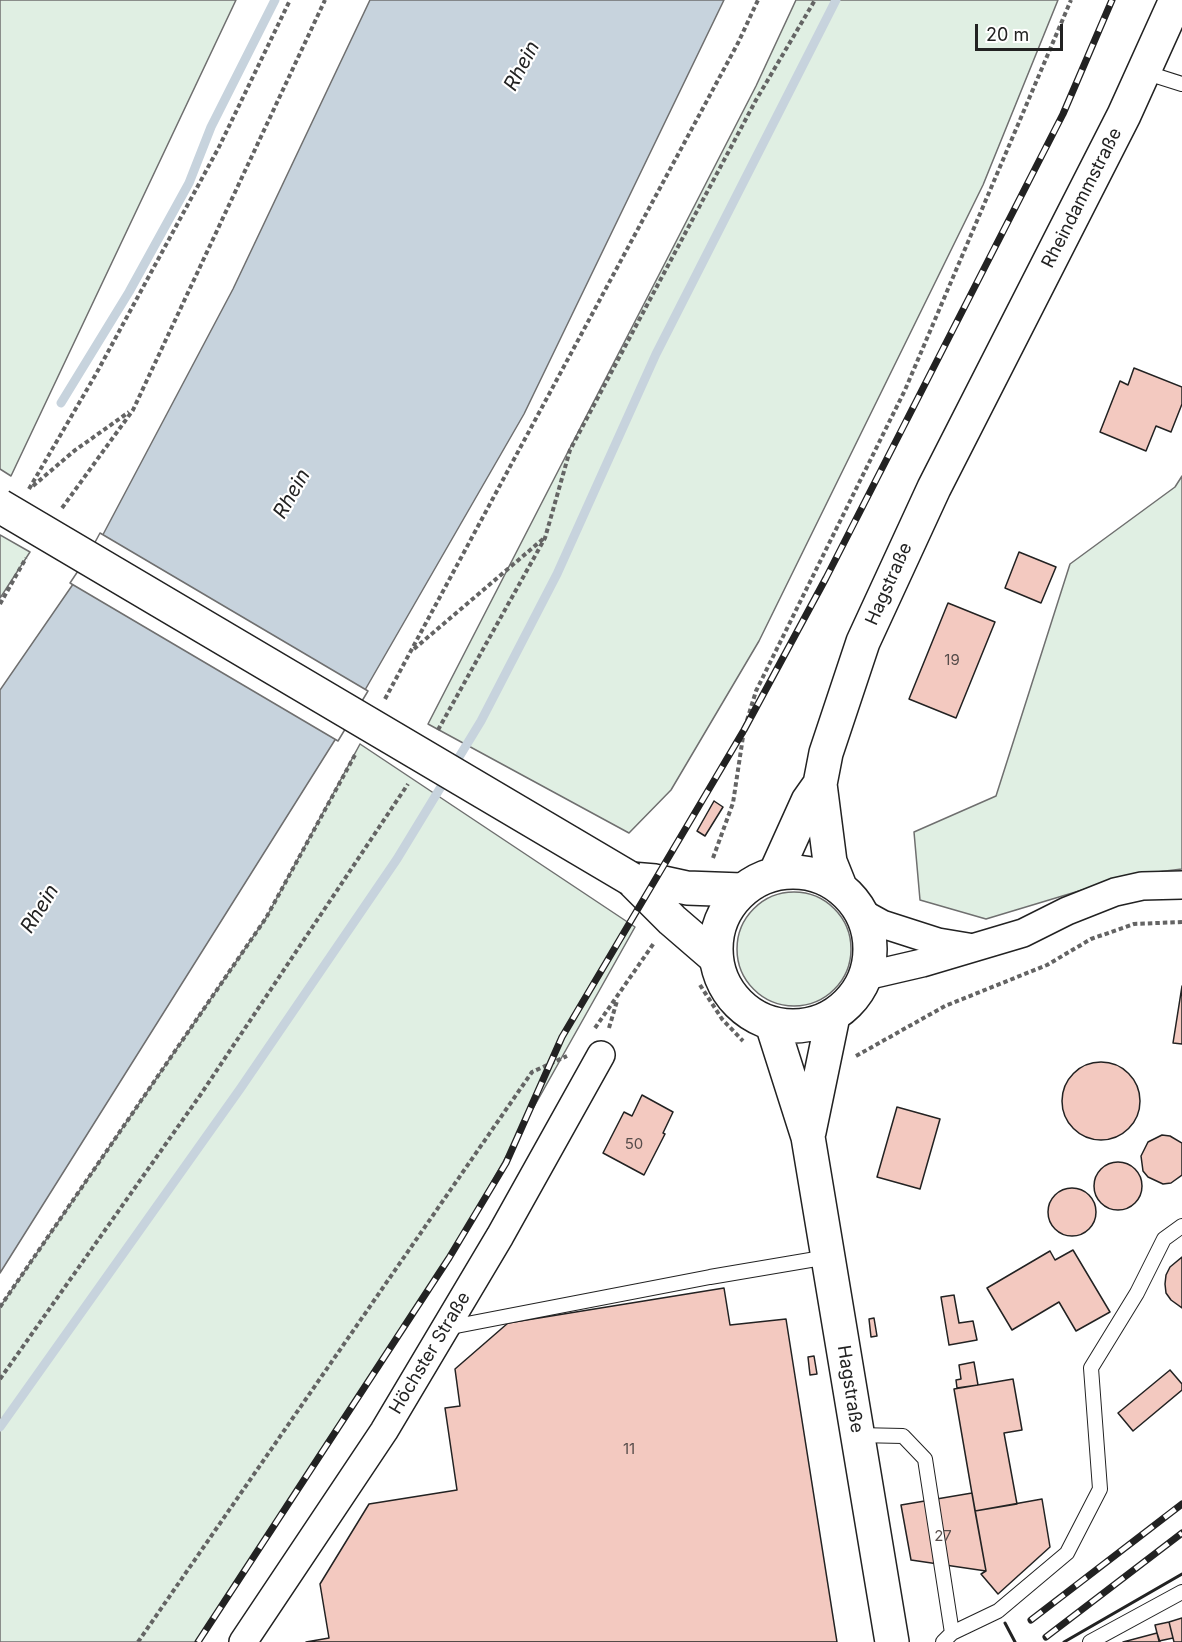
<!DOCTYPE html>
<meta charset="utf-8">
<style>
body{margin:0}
#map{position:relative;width:1182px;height:1642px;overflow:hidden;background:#fff;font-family:Inter,sans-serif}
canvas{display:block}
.scale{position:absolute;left:975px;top:24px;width:88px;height:27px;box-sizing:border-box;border:3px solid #222;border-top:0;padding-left:8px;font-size:18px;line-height:21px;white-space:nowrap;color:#222;-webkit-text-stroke:4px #fff;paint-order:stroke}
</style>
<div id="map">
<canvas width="1182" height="1642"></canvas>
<div class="scale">20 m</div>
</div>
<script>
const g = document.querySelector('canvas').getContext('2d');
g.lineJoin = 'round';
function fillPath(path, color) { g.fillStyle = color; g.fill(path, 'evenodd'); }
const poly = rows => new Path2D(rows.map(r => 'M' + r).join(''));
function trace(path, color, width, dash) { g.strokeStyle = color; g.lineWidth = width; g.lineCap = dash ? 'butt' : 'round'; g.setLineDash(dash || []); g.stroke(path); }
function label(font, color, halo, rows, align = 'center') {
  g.font = font + ' Inter,sans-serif'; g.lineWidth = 4.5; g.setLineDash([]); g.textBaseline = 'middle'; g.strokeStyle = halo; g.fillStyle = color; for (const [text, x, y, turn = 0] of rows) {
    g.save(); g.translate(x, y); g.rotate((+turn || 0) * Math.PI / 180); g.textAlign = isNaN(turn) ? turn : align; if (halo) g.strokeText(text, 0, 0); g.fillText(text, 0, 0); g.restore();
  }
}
const green = poly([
 [0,0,236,0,11,476,0,469,0,0],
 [796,0,1058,0,983,185,759,641,671,790,629,833,428,724,756,86,796,0],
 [1182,476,1182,869,1132,875,986,919,920,900,914,832,996,796,1070,564,1175,487,1182,476],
 [0,535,30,552,0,598,0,535],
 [360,744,635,927,449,1258,288,1508,197,1642,0,1642,0,1307,266,918,360,744],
 '737 949a57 57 0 1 1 114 0a57 57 0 1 1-114 0Z'
]);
const water = poly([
 [370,0,724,0,524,414,350,716,0,1273,0,690,89,561,233,289,370,0]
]);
const pier = poly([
 [100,533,368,691,338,741,70,583,86,559,100,533]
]);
const stream = poly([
 [61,403,129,292,189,183,211,127,275,0],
 [0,1427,240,1089,397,859,481,721,557,574,656,354,836,0]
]);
const building = poly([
 [1134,368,1182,387,1182,404,1171,432,1156,426,1146,451,1100,432,1120,381,1128,385,1134,368],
 [1019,552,1056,567,1041,603,1005,588,1019,552],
 [948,603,995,622,956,718,909,699,948,603],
 [714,801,723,807,705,836,697,831,714,801],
 [1182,986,1182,1044,1173,1043,1182,986],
 '1062 1101a39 39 0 1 1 78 0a39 39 0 1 1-78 0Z',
 [642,1095,673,1112,663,1133,665,1134,644,1175,603,1153,624,1112,632,1116,642,1095],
 [897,1107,940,1119,920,1189,877,1177,897,1107],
 [1162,1135,1170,1136,1182,1143,1182,1175,1171,1183,1163,1184,1148,1177,1143,1171,1141,1156,1148,1142,1162,1135],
 '1094 1186a24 24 0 1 1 48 0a24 24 0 1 1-48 0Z',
 '1048 1212a24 24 0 1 1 48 0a24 24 0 1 1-48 0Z',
 [1073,1250,1110,1312,1076,1331,1059,1302,1012,1330,987,1288,1050,1251,1055,1260,1073,1250],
 [1182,1257,1182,1308,1171,1300,1166,1293,1165,1284,1166,1275,1170,1267,1182,1257],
 [724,1288,730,1325,786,1319,837,1642,306,1642,329,1638,320,1584,369,1504,457,1490,445,1408,460,1406,455,1369,508,1323,724,1288],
 [954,1295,959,1323,973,1321,977,1340,949,1345,941,1297,954,1295],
 [874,1318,877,1336,871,1337,869,1319,874,1318],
 [814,1356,817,1374,810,1375,808,1357,814,1356],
 [974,1362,978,1385,957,1388,956,1380,961,1379,959,1365,974,1362],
 [1170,1370,1182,1384,1182,1390,1133,1431,1118,1413,1170,1370],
 [1013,1379,1022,1430,1004,1433,1017,1504,975,1511,954,1389,1013,1379],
 [972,1493,986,1571,911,1560,901,1505,972,1493],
 [1042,1499,1050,1547,998,1594,981,1574,986,1571,975,1511,1042,1499],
 [1182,1618,1182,1642,1174,1642,1169,1622,1182,1618],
 [1169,1622,1173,1638,1159,1641,1155,1625,1169,1622],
 [1157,1633,1160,1642,1123,1642,1157,1633]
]);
const path = poly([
 [33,486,74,451,129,412],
 [29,489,96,374,219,147,290,0],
 [62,508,133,410,325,0],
 [0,604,26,558],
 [414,649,543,539],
 [385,699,738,43,758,0],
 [438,730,545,538,570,450,756,100,815,0],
 [713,858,733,803,744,730,756,691,905,390,1071,0],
 [700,985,722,1019,743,1041],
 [595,1028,654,943],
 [609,1028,617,1001],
 [856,1056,945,1006,1047,965,1091,939,1134,924,1182,922],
 [0,1307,266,918,356,753],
 [0,1379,201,1094,408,784],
 [138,1642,532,1072,567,1056]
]);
const lane = poly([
 [1144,72,1182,84],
 [446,1328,710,1277,828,1257],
 [857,1435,903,1436,925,1459,952,1633,943,1642],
 [952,1633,998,1611,1067,1553,1100,1489,1091,1368,1137,1293,1164,1239,1182,1226],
 [1090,1642,1182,1592]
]);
const street = poly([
 [862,913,882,924,938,942,968,947],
 [866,976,922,963,1023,933,1067,911,1115,892,1142,886,1182,885],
 [243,1642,384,1431,500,1236,601,1055]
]);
const secondary = poly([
 [631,879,672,920,716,958],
 [631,879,655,881,687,888,742,890]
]);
const primary = poly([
 '716 949a77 77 0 1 1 154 0a77 77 0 1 1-154 0Z',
 [775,874,808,801,820,784],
 [840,887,830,862,820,784,826,753,863,642,934,488,1124,115,1176,0],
 [772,1024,808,1137,892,1642],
 [809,1132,833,1016]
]);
const rail = poly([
 [1031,1620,1182,1504],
 [1046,1637,1182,1533],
 [198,1642,449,1258,506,1163,562,1037,744,730,826,578,1063,114,1112,0]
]);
const secondaryBridge = poly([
 [0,506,631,879]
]);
const wall = poly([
 [1005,1623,1015,1642],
 [1064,1642,1182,1574]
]);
const numberNames = [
 ["19",952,660],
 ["50",634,1144],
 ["11",629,1449],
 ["27",943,1536]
];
const streetNames = [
 ["Rheindammstraße",1082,198,-63],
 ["Hagstraße",889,584,-66],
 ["Höchster Straße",430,1353,-59],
 ["Hagstraße",850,1389,81]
];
const waterNames = [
 ["Rhein",522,66,-62],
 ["Rhein",292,494,-60],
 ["Rhein",40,909,-58]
];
fillPath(green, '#e0efe3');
trace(green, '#6f6f6f', 1.5);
fillPath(water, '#c7d3dd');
trace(water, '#6f6f6f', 1.5);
fillPath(pier, '#fff');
trace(pier, '#6f6f6f', 1.5);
trace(stream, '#c7d3dd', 9);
fillPath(building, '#f3c9c0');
trace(building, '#222', 1.5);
trace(lane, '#222', 16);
trace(street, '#222', 30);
trace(secondary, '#222', 36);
trace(primary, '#222', 36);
trace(path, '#646464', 4, [4.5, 3]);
trace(lane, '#fff', 14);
trace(street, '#fff', 27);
trace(secondary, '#fff', 33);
trace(primary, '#fff', 33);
trace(rail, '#222', 7);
trace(rail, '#fff', 4.5, [14]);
trace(secondaryBridge, '#222', 36, []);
trace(secondaryBridge, '#fff', 33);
trace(wall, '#222', 3);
label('15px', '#564c4a', null, numberNames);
label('18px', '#222', '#fff', streetNames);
label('italic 20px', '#222', '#fff', waterNames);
</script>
